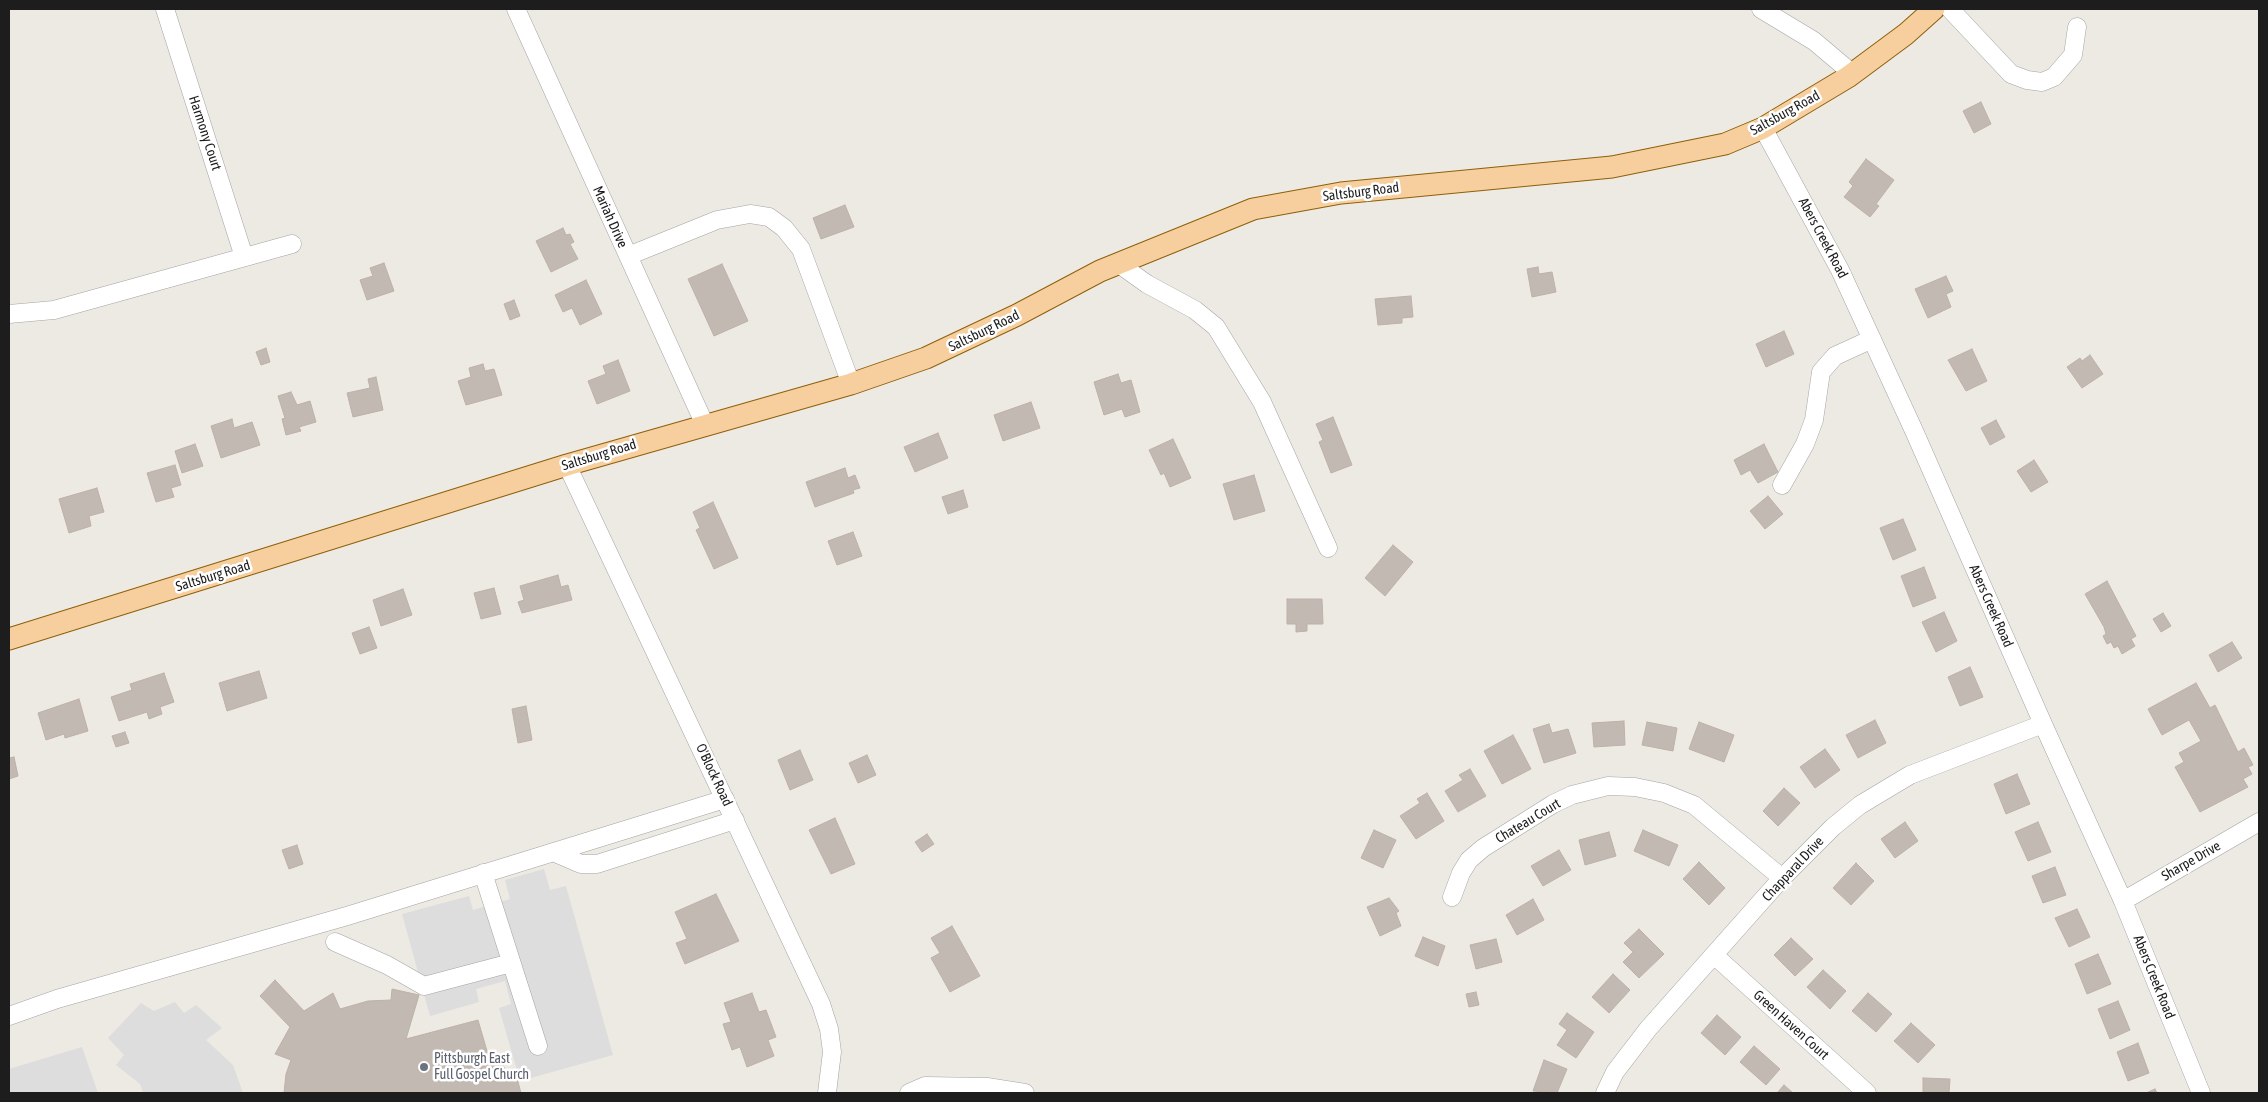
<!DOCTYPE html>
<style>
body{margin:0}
#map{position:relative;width:2268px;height:1102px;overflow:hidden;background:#edeae3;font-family:"Asap Condensed",sans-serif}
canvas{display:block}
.frame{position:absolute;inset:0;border:10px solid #1d1d1d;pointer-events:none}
</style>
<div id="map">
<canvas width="2268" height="1102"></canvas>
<div class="frame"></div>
</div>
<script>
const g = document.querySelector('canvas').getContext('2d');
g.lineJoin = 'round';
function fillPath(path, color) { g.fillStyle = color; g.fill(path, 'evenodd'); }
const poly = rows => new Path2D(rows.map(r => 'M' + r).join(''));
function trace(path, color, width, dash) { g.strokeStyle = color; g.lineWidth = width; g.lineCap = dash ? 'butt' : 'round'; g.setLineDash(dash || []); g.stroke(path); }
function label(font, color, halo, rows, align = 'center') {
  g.font = font + ' "Asap Condensed",sans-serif'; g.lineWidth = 5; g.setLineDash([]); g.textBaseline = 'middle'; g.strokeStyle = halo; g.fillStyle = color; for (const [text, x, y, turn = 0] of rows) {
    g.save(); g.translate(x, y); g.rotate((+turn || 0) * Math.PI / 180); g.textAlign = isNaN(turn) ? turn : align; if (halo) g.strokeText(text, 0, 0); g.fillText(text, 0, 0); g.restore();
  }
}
const parking = poly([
 [544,869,550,890,566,886,613,1055,520,1081,499,1008,511,1004,505,981,476,989,479,1002,430,1016,402,914,469,896,473,910,510,899,505,880],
 [175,1002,184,1013,196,1005,222,1028,206,1040,233,1065,243,1093,143,1093,140,1084,116,1065,124,1055,108,1038,141,1003,154,1011],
 [82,1047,98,1093,9,1093,9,1069]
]);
const building = poly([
 [1981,102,1991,124,1974,133,1963,111,1981,102],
 [1866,159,1894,180,1876,204,1879,206,1870,217,1844,197,1853,186,1849,182,1866,159],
 [845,205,854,227,821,239,813,218,845,205],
 [563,228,566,235,570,234,574,242,570,244,578,259,551,272,536,241,563,228],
 [384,263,394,291,367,300,360,280,373,276,370,268,384,263],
 [722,264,748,321,714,336,688,279,722,264],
 [1538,267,1539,274,1552,272,1556,292,1532,297,1527,269,1538,267],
 [1946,276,1953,291,1946,294,1951,307,1928,318,1915,289,1946,276],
 [586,280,602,314,580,325,572,308,563,312,555,295,586,280],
 [1411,296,1413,317,1402,318,1402,323,1378,325,1375,299,1411,296],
 [514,300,520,316,510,320,504,304,514,300],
 [1784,331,1794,354,1766,367,1756,344,1784,331],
 [266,348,270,362,261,365,256,352,266,348],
 [1972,349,1987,381,1966,391,1948,360,1972,349],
 [2090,355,2103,374,2082,388,2067,367,2080,358,2082,361,2090,355],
 [618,360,630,391,597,404,588,381,606,374,603,366,618,360],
 [483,364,485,371,494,369,502,395,466,405,458,381,471,377,469,368,483,364],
 [1118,374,1121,383,1131,380,1140,412,1125,417,1122,409,1104,415,1094,382,1118,374],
 [376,377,383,410,353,417,347,393,370,388,368,379,376,377],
 [291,392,297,405,310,401,316,422,299,427,301,431,286,435,282,419,285,418,278,396,291,392],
 [1031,402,1040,428,1003,441,994,415,1031,402],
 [1333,417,1352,465,1331,473,1319,442,1323,440,1316,424,1333,417],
 [232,419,234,428,252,422,260,445,221,458,211,426,232,419],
 [1996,420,2005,437,1990,445,1981,428,1996,420],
 [938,433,948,458,915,472,904,447,938,433],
 [1173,439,1191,478,1170,487,1164,473,1161,475,1149,450,1173,439],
 [195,444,203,466,182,473,175,451,195,444],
 [1764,444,1778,472,1758,483,1750,470,1741,475,1734,460,1764,444],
 [2034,460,2048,482,2031,492,2017,471,2034,460],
 [175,465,181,485,171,488,174,497,156,502,147,473,175,465],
 [845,468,848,478,855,475,860,488,853,490,854,493,815,507,806,482,845,468],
 [1254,475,1265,511,1234,520,1223,484,1254,475],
 [97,488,104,512,89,516,91,526,69,533,59,499,97,488],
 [963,490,968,507,948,514,942,497,963,490],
 [1768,496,1783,514,1765,529,1750,511,1768,496],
 [713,502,738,558,714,569,696,530,700,528,693,512,713,502],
 [1903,519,1916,550,1893,560,1880,528,1903,519],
 [853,532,862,556,837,565,828,541,853,532],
 [1393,545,1413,562,1385,596,1365,578,1393,545],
 [1924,567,1936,598,1913,607,1901,576,1924,567],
 [558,575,561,587,568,585,572,600,522,613,518,602,524,600,520,586,558,575],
 [2107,581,2136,636,2131,639,2135,646,2122,654,2118,646,2114,648,2111,642,2107,644,2103,636,2106,634,2104,627,2085,594,2107,581],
 [494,588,501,614,481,619,474,593,494,588],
 [403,589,412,615,381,626,373,600,403,589],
 [1287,599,1322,599,1323,624,1307,624,1307,631,1296,632,1296,624,1287,624,1287,599],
 [1944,612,1957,641,1936,652,1922,622,1944,612],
 [2163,613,2171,626,2161,632,2153,619,2163,613],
 [369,627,377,648,360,654,352,633,369,627],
 [2232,642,2242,658,2218,672,2209,655,2232,642],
 [1970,667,1983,697,1960,706,1948,677,1970,667],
 [259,671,267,698,227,711,219,683,259,671],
 [164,673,174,702,160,707,162,714,149,719,147,712,119,721,111,697,132,690,130,684,164,673],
 [2196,683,2210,708,2215,705,2238,752,2244,748,2253,765,2248,767,2252,774,2243,779,2248,787,2200,812,2175,767,2184,762,2179,753,2201,741,2189,720,2162,735,2148,709,2196,683],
 [79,699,88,731,65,738,64,734,46,740,38,713,79,699],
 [526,706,532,740,518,743,512,709,526,706],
 [1875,720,1886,743,1858,758,1846,735,1875,720],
 [1624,721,1625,745,1594,747,1592,723,1624,721],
 [1647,722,1677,728,1673,751,1642,745,1647,722],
 [1699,722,1734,735,1724,762,1689,749,1699,722],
 [1549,724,1552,733,1568,729,1576,753,1544,763,1533,729,1549,724],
 [125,732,129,743,116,747,112,736,125,732],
 [1513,735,1531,769,1502,784,1484,751,1513,735],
 [1825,749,1840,770,1815,788,1800,767,1825,749],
 [800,750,813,780,790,790,778,760,800,750],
 [867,755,876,775,858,783,849,763,867,755],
 [14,757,18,776,9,779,9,758,14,757],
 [1470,769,1486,796,1458,812,1445,791,1463,780,1459,775,1470,769],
 [2017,774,2030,804,2006,814,1994,784,2017,774],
 [1784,788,1800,803,1778,826,1763,811,1784,788],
 [1427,793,1444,821,1416,839,1400,816,1420,803,1417,799,1427,793],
 [835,818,855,864,831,874,809,830,835,818],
 [1905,822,1918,841,1895,858,1881,839,1905,822],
 [2038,822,2051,852,2028,861,2015,832,2038,822],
 [1374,830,1396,840,1383,868,1361,858,1374,830],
 [1643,830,1678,845,1669,866,1634,851,1643,830],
 [1609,832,1616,856,1585,865,1579,840,1609,832],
 [927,834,934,844,922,852,915,842,927,834],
 [297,845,303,864,289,869,282,850,297,845],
 [1559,850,1571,870,1543,886,1531,866,1559,850],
 [1699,862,1725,888,1709,905,1683,879,1699,862],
 [1856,863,1874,881,1851,905,1833,888,1856,863],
 [2055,867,2066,895,2043,903,2032,876,2055,867],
 [716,894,739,941,685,964,676,943,687,939,675,912,716,894],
 [1389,898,1399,911,1396,913,1401,926,1380,936,1367,907,1389,898],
 [1533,899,1544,920,1517,935,1506,915,1533,899],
 [2077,909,2090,937,2069,947,2055,918,2077,909],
 [952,926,980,976,950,992,931,958,940,953,931,938,952,926],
 [1639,929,1664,954,1639,978,1623,962,1633,952,1624,943,1639,929],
 [1423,937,1445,946,1438,966,1415,956,1423,937],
 [1791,938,1813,959,1795,976,1774,955,1791,938],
 [1496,939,1502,962,1476,969,1470,945,1496,939],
 [2098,954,2111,984,2087,994,2075,964,2098,954],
 [1823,970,1846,991,1830,1009,1807,987,1823,970],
 [1613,974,1630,990,1609,1013,1592,997,1613,974],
 [275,980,304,1011,333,993,340,1009,368,1001,391,1000,392,989,419,995,406,1039,478,1020,489,1058,500,1055,506,1074,515,1071,521,1093,284,1093,286,1074,291,1060,275,1054,290,1027,260,996,275,980],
 [1476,992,1479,1005,1469,1007,1466,994,1476,992],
 [752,993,759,1012,766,1010,776,1037,768,1040,774,1056,747,1067,740,1047,732,1050,723,1024,731,1022,724,1003,752,993],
 [1868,993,1892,1014,1876,1032,1852,1011,1868,993],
 [2118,1001,2130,1030,2110,1039,2098,1009,2118,1001],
 [1567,1013,1594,1032,1576,1058,1557,1045,1567,1030,1559,1024,1567,1013],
 [1717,1015,1741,1037,1725,1055,1701,1033,1717,1015],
 [1911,1023,1935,1045,1918,1063,1894,1041,1911,1023],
 [2138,1043,2149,1073,2128,1081,2117,1052,2138,1043],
 [1754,1046,1780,1069,1766,1085,1740,1062,1754,1046],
 [1544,1060,1567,1069,1557,1093,1533,1091,1544,1060],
 [1923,1078,1950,1079,1949,1093,1923,1093,1923,1078],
 [1784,1085,1793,1093,1777,1093,1784,1085],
 [2155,1089,2157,1093,2146,1093,2155,1089]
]);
const minor = poly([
 [165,9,244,257],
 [516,9,705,425],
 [1761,9,1814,41,1853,74],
 [1950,9,2011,74,2027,80,2042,82,2054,77,2073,55,2077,27],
 [1763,128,1840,270,1915,433,2043,724,2123,901,2201,1093],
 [628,256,717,220,750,214,769,217,784,228,801,249,851,384],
 [1119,264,1147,284,1195,310,1216,327,1262,402,1328,548],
 [9,314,54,310,292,244],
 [567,465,821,1004,829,1029,832,1052,827,1093],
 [1782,485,1805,444,1814,420,1821,372,1835,356,1872,339],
 [553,852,581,864,597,864,735,820],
 [483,873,538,1046],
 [1452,897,1461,873,1469,860,1483,848,1553,804,1572,795,1608,786,1635,787,1664,793,1694,805,1782,878],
 [2123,901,2259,822],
 [335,942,387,965,424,986,511,963],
 [1715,956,1867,1093],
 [9,1016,57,999,347,916,725,799],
 [909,1093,925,1086,987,1087,1025,1093],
 [1605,1093,1615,1072,1648,1029,1782,878,1833,827,1860,805,1910,775,2043,724]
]);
const major = poly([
 [9,639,567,465,851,384,926,358,1017,315,1100,271,1253,209,1341,193,1612,167,1725,144,1763,128,1848,77,1906,34,1934,9]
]);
const markers = [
 [424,1067,5,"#6b7280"]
];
const streetNames = [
 ["Saltsburg Road",1785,113,-29],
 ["Harmony Court",205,133,72],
 ["Saltsburg Road",1361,192,-7],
 ["Mariah Drive",610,217,66],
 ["Abers Creek Road",1823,238,62],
 ["Saltsburg Road",984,331,-26],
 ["Saltsburg Road",599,455,-17],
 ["Saltsburg Road",213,576,-17],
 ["Abers Creek Road",1991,606,66],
 ["O'Block Road",714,775,65],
 ["Chateau Court",1528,821,-31],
 ["Sharpe Drive",2191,861,-30],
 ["Chapparal Drive",1793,869,-47],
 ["Abers Creek Road",2154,977,68],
 ["Green Haven Court",1791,1025,42]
];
const worshipNames = [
 ["Pittsburgh East",434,1059],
 ["Full Gospel Church",434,1075]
];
fillPath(parking, '#ddd');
fillPath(building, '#c2b9b3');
trace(building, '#beb0a6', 1);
trace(minor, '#a4a4a4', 19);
trace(major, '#8e5f08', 23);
trace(minor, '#fff', 18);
trace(major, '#f7cf9f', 21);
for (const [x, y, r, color] of markers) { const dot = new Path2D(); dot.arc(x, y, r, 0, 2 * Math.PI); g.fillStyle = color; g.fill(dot); trace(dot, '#fff', 2); }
label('14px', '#1d1d1d', '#fff', streetNames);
label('14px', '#5b616d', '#fff', worshipNames, 'left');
</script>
